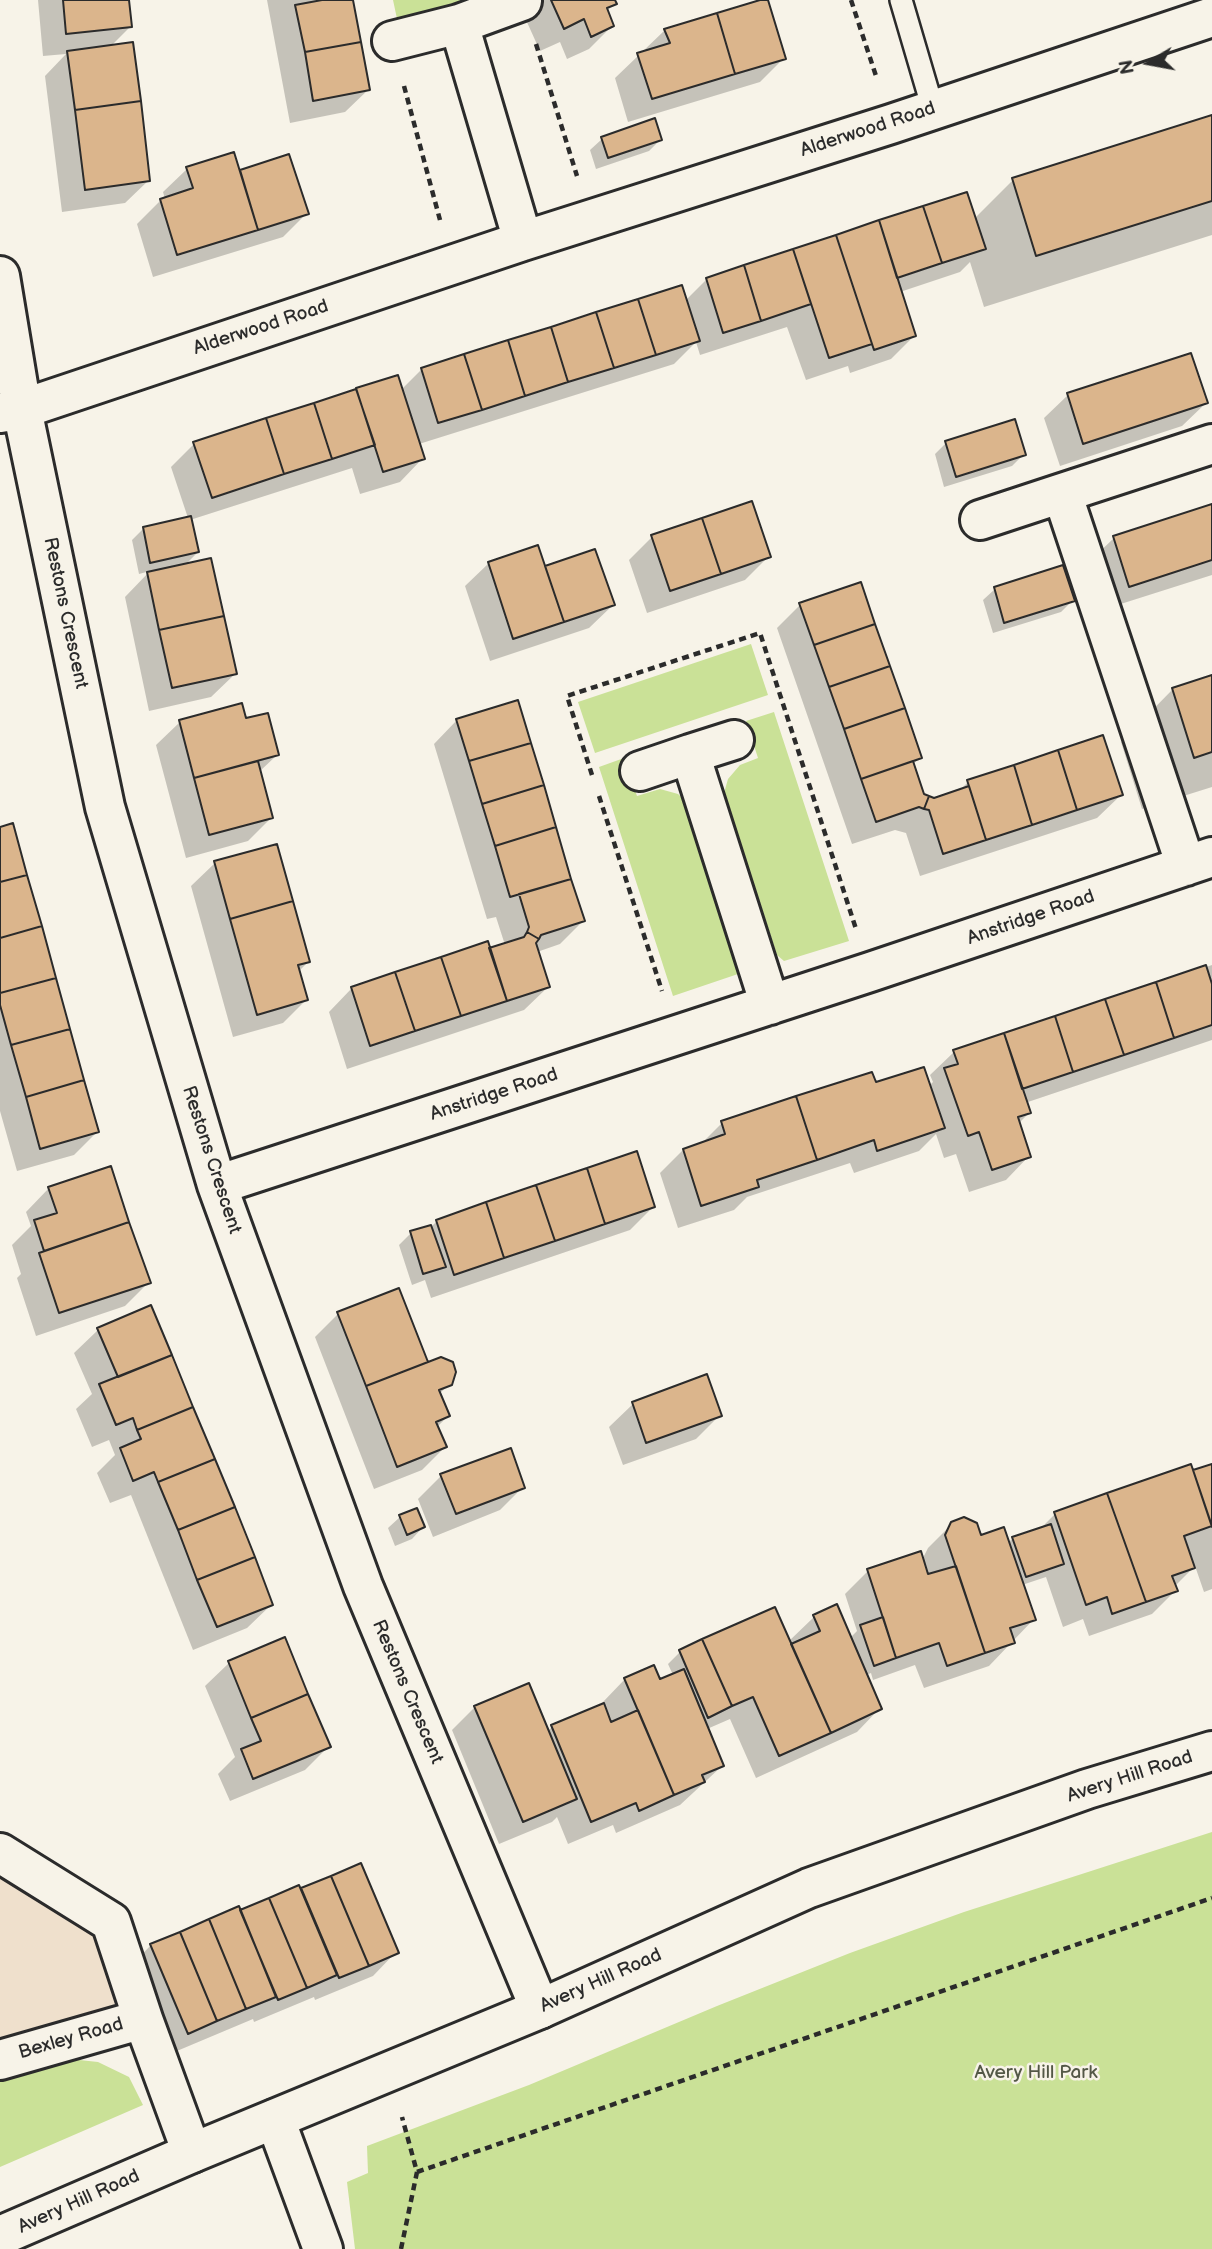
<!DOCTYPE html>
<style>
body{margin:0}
#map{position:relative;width:1212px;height:2249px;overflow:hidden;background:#f7f3e8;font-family:"Balsamiq Sans",sans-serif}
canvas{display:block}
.north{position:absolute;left:1114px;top:28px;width:70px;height:70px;-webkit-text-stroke:5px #f7f3e8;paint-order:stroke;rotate:260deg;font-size:19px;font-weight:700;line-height:28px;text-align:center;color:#2b2b2b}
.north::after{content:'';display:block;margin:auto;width:24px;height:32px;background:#2b2b2b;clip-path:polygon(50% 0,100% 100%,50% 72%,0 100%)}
</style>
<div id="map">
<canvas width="1212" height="2249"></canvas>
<div class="north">N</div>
</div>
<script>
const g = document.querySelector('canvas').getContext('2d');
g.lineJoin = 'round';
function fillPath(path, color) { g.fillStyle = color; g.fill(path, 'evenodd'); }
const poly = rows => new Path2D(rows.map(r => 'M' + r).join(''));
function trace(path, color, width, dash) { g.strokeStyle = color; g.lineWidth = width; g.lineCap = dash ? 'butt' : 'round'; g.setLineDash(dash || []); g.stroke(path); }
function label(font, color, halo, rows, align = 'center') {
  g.font = font + ' "Balsamiq Sans",sans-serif'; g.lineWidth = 5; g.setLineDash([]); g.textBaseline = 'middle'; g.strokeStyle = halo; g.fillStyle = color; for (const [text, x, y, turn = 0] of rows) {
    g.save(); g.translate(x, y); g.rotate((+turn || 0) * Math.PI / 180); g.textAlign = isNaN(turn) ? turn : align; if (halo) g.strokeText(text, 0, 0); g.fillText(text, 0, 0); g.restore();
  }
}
const built = poly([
 [0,1861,111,1922,143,2019,0,2060]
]);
const green = poly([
 [393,0,478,0,399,28],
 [751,644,768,695,595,753,578,702],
 [774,712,849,941,784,961,777,955,724,793,728,779,740,765,758,758,746,721],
 [624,758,637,796,660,789,678,794,688,803,739,966,738,974,673,996,599,767],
 [1212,1832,1212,2249,355,2249,347,2182,368,2173,367,2146,529,2085,717,2006,850,1953,964,1912],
 [70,2059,98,2062,129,2077,143,2105,0,2167,0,2079]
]);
const shadow = poly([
 [38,0,128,0,130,27,110,47,149,180,125,203,62,212,45,76,66,54,43,56],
 [267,0,351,0,369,89,345,112,290,123],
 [517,0,613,0,614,3,606,12,612,26,589,49,567,59,560,42,540,51],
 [665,30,784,58,760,82,628,122,615,78],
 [1212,117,1212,235,984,307,970,262,960,272,900,292,914,336,891,359,850,373,848,366,806,380,787,327,700,355,696,342,674,364,419,444,423,458,400,482,360,494,352,468,190,520,198,552,184,566,235,674,211,697,149,711,125,597,150,571,139,574,132,540,144,528,188,518,171,467,194,444,397,377,401,390,422,369,685,301,707,279,966,194,974,219,1013,180],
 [602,139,660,140,649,151,596,169,590,150],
 [233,155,239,172,288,156,307,213,283,237,153,277,137,224,161,200,165,199,163,192,187,169],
 [1068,395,1206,403,1182,426,1060,466,1044,418],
 [946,443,1024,454,1012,466,944,487,935,454],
 [1212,506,1212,575,1105,609,1090,561,1114,538],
 [652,537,769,556,745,580,647,613,629,560],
 [489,563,544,568,613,605,589,628,490,661,465,586],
 [995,589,1073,600,1061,612,993,633,983,600],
 [800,605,920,758,912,765,923,795,934,800,958,792,968,782,1121,795,1097,818,920,876,906,833,895,830,852,844,777,628],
 [1212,677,1212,787,1142,809,1121,742,1173,689],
 [241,705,245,720,277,755,259,772,271,818,248,841,186,858,156,745,180,722],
 [457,720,583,921,560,944,537,952,548,987,524,1010,347,1069,329,1012,352,988,505,945,496,917,487,919,434,744],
 [0,829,97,1132,74,1155,17,1171,0,1111],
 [215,863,308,962,298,972,306,1000,283,1023,233,1037,191,886],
 [1212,965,1212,1040,1025,1103,1029,1113,1019,1123,1029,1156,1006,1180,969,1192,956,1154,944,1158,936,1134,919,1151,854,1173,850,1163,747,1197,734,1210,678,1228,660,1173,683,1150,701,1144,722,1123,874,1085,929,1086,933,1082,930,1075,954,1052],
 [110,1168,149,1282,125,1306,36,1336,17,1278,21,1274,12,1245,31,1226,26,1212,49,1188],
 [653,1207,630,1230,431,1298,425,1280,412,1285,399,1245,411,1233,431,1227,437,1221],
 [398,1290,427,1364,450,1384,439,1394,448,1416,437,1427,445,1447,422,1470,374,1489,315,1337,338,1314],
 [98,1330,271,1605,247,1628,193,1650,131,1495,110,1503,97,1473,115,1455,109,1440,92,1447,76,1409,92,1394,74,1353],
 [706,1376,720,1415,696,1439,623,1465,609,1427,633,1404],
 [1212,1466,1212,1589,1204,1592,1195,1566,1174,1587,1176,1590,1152,1614,1089,1636,1083,1619,1063,1627,1046,1577,1022,1585,1034,1619,989,1666,924,1688,915,1665,873,1680,871,1673,866,1675,880,1708,857,1732,756,1778,730,1719,707,1729,722,1766,680,1805,616,1833,613,1825,568,1844,557,1817,552,1822,499,1844,452,1730,475,1707,547,1732,552,1727,603,1705,602,1703,625,1679,659,1681,673,1675,668,1664,680,1652,703,1641,788,1642,814,1617,836,1606,850,1638,857,1631,845,1594,868,1571,922,1560,928,1548,952,1524,980,1537,1008,1543,1013,1538,1040,1529,1055,1514],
 [441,1476,523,1487,500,1510,433,1537,418,1499],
 [400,1517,423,1527,412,1539,395,1546,388,1528],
 [229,1663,329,1746,305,1770,230,1801,218,1774,235,1757,205,1686],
 [360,1865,396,1952,373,1976,315,2000,314,1997,254,2022,253,2019,165,2056,128,1969,151,1945,300,1891]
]);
const building = poly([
 [63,0,129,0,132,27,66,34,63,0],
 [322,0,353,0,361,42,305,52,295,5,322,0],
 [551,0,615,0,617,4,607,8,614,26,591,37,584,19,564,29,551,0],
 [760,0,768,0,786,59,735,74,717,13,760,0],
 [717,13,735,74,652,99,637,53,670,43,664,29,717,13],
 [133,42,141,101,75,110,67,51,133,42],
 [361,42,370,90,313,101,305,52,361,42],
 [141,101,150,181,85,190,75,110,141,101],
 [1212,115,1212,201,1036,256,1012,178,1212,115],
 [655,118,662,140,608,158,601,137,655,118],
 [234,152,258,230,177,255,160,199,193,188,186,167,234,152],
 [289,154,309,214,258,230,240,170,289,154],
 [967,192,986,249,942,263,923,206,967,192],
 [923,206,942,263,897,278,879,220,923,206],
 [879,220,916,336,874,350,836,235,879,220],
 [836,235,872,344,829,358,793,249,836,235],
 [793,249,811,304,761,321,744,265,793,249],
 [744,265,761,321,723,333,706,278,744,265],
 [682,285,700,341,656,355,638,299,682,285],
 [638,299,656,355,614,368,596,312,638,299],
 [596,312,614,368,568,382,551,327,596,312],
 [551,327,568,382,525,396,508,340,551,327],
 [508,340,525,396,482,410,464,354,508,340],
 [1191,353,1208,403,1083,444,1067,393,1191,353],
 [464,354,482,410,438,423,421,368,464,354],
 [398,375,425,459,383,472,356,388,398,375],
 [356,389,375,445,332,459,314,403,356,389],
 [314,403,332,459,284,474,266,418,314,403],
 [266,418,284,474,212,498,193,442,266,418],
 [1015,419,1026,455,956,477,945,441,1015,419],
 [752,501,771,557,721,574,702,518,752,501],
 [1212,504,1212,560,1129,587,1113,536,1212,504],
 [191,516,199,552,150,563,143,527,191,516],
 [702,518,721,574,670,591,651,535,702,518],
 [538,545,564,622,513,639,488,562,538,545],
 [595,549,615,605,564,622,545,566,595,549],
 [211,558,224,616,159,630,147,572,211,558],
 [1063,565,1075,601,1004,623,994,587,1063,565],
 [861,582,875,624,814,645,799,603,861,582],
 [224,616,237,674,172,688,159,630,224,616],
 [875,624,890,666,829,687,814,645,875,624],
 [890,666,905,708,844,729,829,687,890,666],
 [1212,675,1212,752,1194,758,1172,688,1212,675],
 [518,700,531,743,469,761,456,719,518,700],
 [242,703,246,718,268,713,279,755,194,778,179,720,242,703],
 [905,708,922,758,861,779,844,729,905,708],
 [1103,735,1123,795,1077,810,1058,750,1103,735],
 [531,743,544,785,482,804,469,761,531,743],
 [1058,750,1077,810,1032,825,1014,765,1058,750],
 [258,761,273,818,209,835,194,778,258,761],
 [913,761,924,794,929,796,924,809,919,807,876,822,861,779,913,761],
 [1014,765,1032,825,986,840,967,780,1014,765],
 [544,785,556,827,495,846,482,804,544,785],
 [969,786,986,840,943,854,929,810,924,809,929,796,934,798,969,786],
 [13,823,27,875,0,882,0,827,13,823],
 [556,827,571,879,510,897,495,846,556,827],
 [277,844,293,901,230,919,214,861,277,844],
 [27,875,42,926,0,938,0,882,27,875],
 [571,879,585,921,541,935,539,939,527,932,529,927,519,894,571,879],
 [293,901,310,962,298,965,308,1000,257,1015,230,919,293,901],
 [42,926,56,978,0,993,0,938,42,926],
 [527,932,539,939,536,943,550,987,507,1001,489,948,524,937,527,932],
 [488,941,507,1001,461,1016,441,957,488,941],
 [441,957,461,1016,415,1031,395,972,441,957],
 [1206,965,1212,984,1212,1025,1174,1038,1156,982,1206,965],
 [395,972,415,1031,370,1046,351,987,395,972],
 [56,978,70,1029,11,1045,0,1005,0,993,56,978],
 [1156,982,1174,1038,1124,1055,1105,999,1156,982],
 [1105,999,1124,1055,1073,1072,1055,1016,1105,999],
 [1055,1016,1073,1072,1022,1089,1004,1033,1055,1016],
 [70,1029,84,1080,26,1097,11,1045,70,1029],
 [1004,1033,1031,1113,1018,1117,1031,1157,992,1170,979,1132,968,1136,944,1068,958,1064,953,1050,1004,1033],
 [924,1067,945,1128,877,1151,874,1140,817,1160,796,1096,872,1072,876,1082,924,1067],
 [84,1080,99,1132,40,1149,26,1097,84,1080],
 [796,1096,817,1160,757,1180,759,1187,701,1206,683,1149,725,1134,721,1121,796,1096],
 [637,1151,655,1207,605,1224,587,1168,637,1151],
 [111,1166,129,1222,44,1251,34,1220,57,1213,48,1187,111,1166],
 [587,1168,605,1224,555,1241,536,1185,587,1168],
 [536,1185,555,1241,504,1258,486,1202,536,1185],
 [486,1202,504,1258,454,1275,436,1220,486,1202],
 [129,1222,151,1283,59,1313,39,1253,129,1222],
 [431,1225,446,1267,423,1274,410,1231,431,1225],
 [399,1288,428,1362,366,1386,337,1312,399,1288],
 [151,1305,172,1355,118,1377,97,1328,151,1305],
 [172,1355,193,1407,137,1430,133,1418,116,1425,99,1384,172,1355],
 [441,1357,453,1362,456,1372,452,1385,439,1390,450,1416,436,1422,447,1447,397,1467,366,1386,441,1357],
 [707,1374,722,1416,646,1443,632,1402,707,1374],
 [193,1407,215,1459,158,1482,154,1472,133,1481,120,1448,141,1439,137,1430,193,1407],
 [511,1448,525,1488,456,1514,440,1474,511,1448],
 [215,1459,235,1507,178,1530,158,1482,215,1459],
 [1191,1464,1212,1526,1184,1536,1195,1568,1172,1576,1178,1591,1146,1602,1107,1493,1191,1464],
 [1212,1464,1212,1527,1193,1470,1212,1464],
 [1107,1493,1146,1602,1112,1614,1107,1597,1086,1605,1054,1512,1107,1493],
 [235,1507,255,1557,197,1580,178,1530,235,1507],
 [417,1508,425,1527,407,1535,399,1515,417,1508],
 [964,1517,977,1523,981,1535,1004,1527,1036,1620,1010,1628,1015,1643,985,1653,945,1535,951,1522,964,1517],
 [1051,1524,1064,1564,1026,1577,1012,1537,1051,1524],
 [921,1551,928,1574,956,1566,985,1653,947,1666,939,1643,896,1658,867,1569,921,1551],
 [255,1557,273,1605,217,1627,197,1580,255,1557],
 [837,1604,882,1709,831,1733,791,1644,820,1631,813,1615,837,1604],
 [775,1607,831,1733,779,1756,753,1697,732,1706,702,1639,775,1607],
 [883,1617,896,1658,874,1666,860,1625,883,1617],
 [285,1637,308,1694,251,1718,228,1661,285,1637],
 [702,1639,732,1706,708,1718,679,1650,702,1639],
 [654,1665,660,1679,684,1669,724,1766,702,1775,705,1782,674,1795,624,1678,654,1665],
 [529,1683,577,1799,523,1822,474,1706,529,1683],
 [308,1694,331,1747,253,1779,241,1749,261,1741,251,1718,308,1694],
 [604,1703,611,1722,638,1710,674,1795,639,1811,636,1803,591,1822,551,1725,604,1703],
 [361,1863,399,1953,369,1966,331,1876,361,1863],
 [331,1876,369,1966,339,1978,301,1888,331,1876],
 [299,1885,337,1975,307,1988,269,1898,299,1885],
 [269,1898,307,1988,278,2000,240,1910,269,1898],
 [239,1906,276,1997,246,2009,209,1919,239,1906],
 [209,1919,246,2009,217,2021,180,1932,209,1919],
 [180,1932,217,2021,188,2034,150,1944,180,1932]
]);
const path = poly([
 [851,0,877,79],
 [536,44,577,176],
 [404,86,440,220],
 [592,775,567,696,760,633,856,929],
 [599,796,662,991],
 [417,2172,1212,1898],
 [401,2249,417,2172,402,2117]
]);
const lane = poly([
 [901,0,933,109]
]);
const street = poly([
 [459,24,522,1],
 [392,41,459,24,523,241],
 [0,276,22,409,105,807,217,1185,363,1586,540,2009],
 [0,413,22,409,523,241,891,124,1212,17],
 [980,520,1062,493],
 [690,754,734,740],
 [640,771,690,754,770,1005],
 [1186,866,1062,493,1212,444],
 [217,1185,870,972,1212,857],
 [0,1853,111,1922,143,2019],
 [0,2060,143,2019,192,2153],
 [275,2119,323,2249]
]);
const secondary = poly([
 [0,2236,192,2153,540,2009,809,1888,1087,1789,1212,1751]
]);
const streetNames = [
 ["Alderwood Road",868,130,-18],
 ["Alderwood Road",261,328,-18],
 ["Restons Crescent",65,613,78],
 ["Anstridge Road",1031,918,-19],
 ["Anstridge Road",494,1095,-18],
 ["Restons Crescent",211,1160,72],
 ["Restons Crescent",407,1692,67],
 ["Avery Hill Road",1130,1777,-18],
 ["Avery Hill Road",601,1981,-24],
 ["Bexley Road",71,2039,-16],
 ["Avery Hill Road",79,2202,-24]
];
const parkNames = [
 ["Avery Hill Park",1036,2073]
];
fillPath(built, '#efe0cc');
fillPath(green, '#cae197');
fillPath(shadow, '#0003');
fillPath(building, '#dbb58c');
trace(building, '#2b2b2b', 2);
trace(lane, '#2b2b2b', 26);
trace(street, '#2b2b2b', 44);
trace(secondary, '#2b2b2b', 44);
trace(path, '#2b2b2b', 4.5, [7, 5]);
trace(lane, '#f7f3e8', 21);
trace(street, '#f7f3e8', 38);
trace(secondary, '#f7f3e8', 38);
label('19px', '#2b2b2b', '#f7f3e8', streetNames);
label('19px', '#535846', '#f7f3e8', parkNames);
</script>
